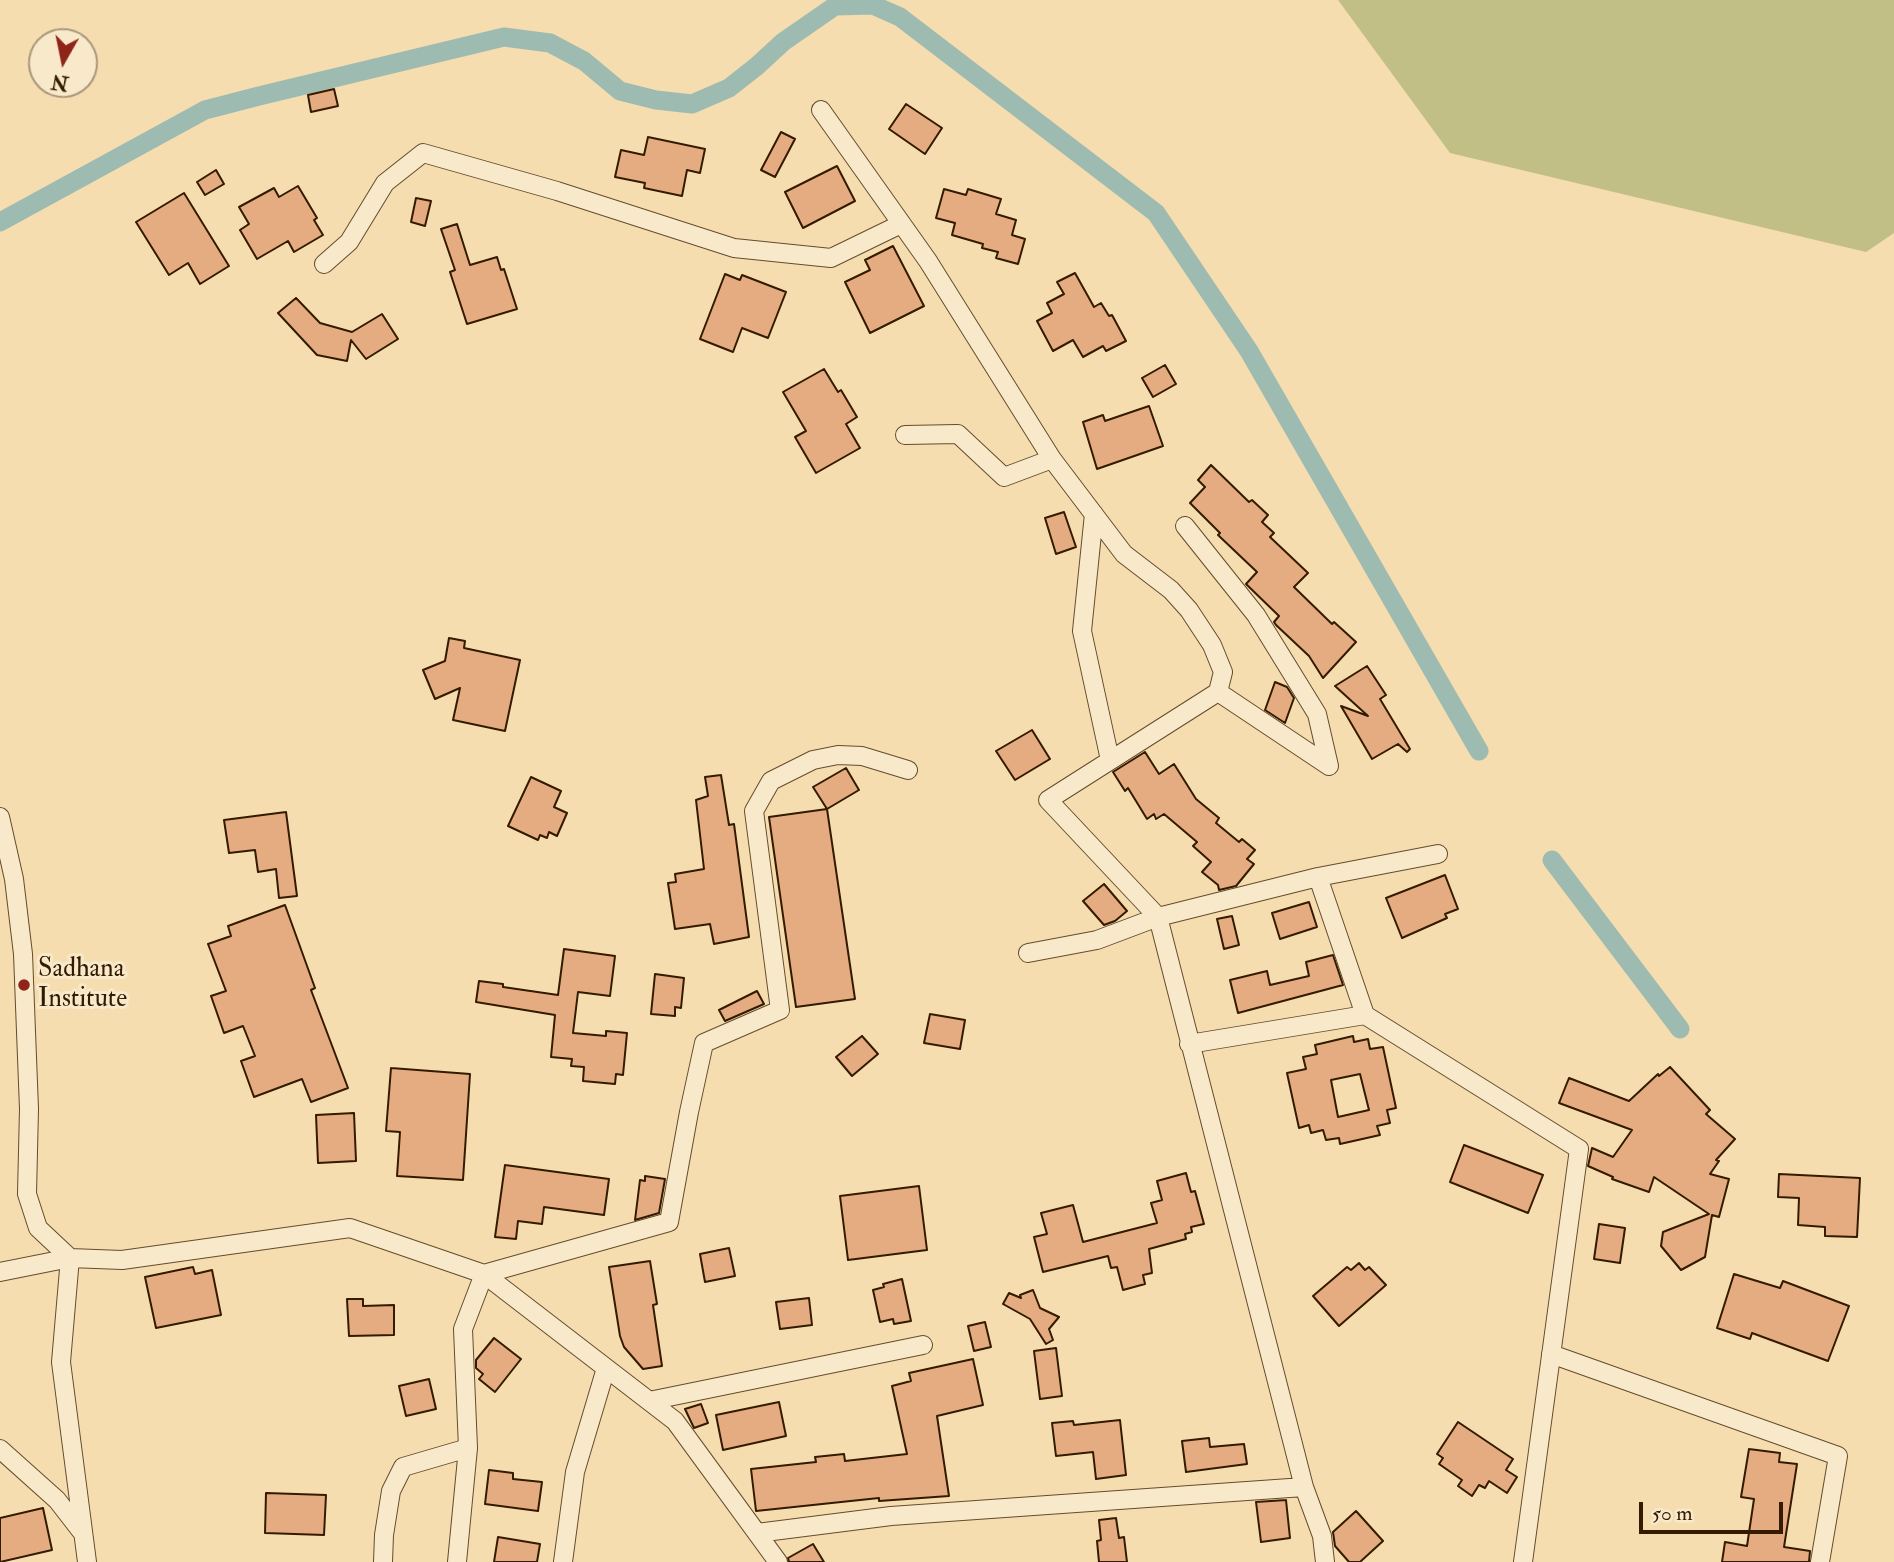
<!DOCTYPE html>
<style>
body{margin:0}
#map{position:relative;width:1894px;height:1562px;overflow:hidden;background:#f5ddaf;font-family:"IM FELL Double Pica",serif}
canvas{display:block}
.north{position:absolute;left:28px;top:28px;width:70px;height:70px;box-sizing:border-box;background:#f8e9cb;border:2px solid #aa977a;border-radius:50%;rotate:189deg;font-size:19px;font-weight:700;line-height:28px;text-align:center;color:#341b00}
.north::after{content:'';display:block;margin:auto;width:24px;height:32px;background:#8f2418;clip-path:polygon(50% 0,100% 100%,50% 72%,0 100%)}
.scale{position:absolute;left:1639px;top:1502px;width:144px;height:32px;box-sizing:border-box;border:4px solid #341b00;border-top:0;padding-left:9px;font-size:21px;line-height:24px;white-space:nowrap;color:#341b00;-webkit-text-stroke:5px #f8e9cb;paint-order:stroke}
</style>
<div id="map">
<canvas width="1894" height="1562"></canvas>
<div class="north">N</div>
<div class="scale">50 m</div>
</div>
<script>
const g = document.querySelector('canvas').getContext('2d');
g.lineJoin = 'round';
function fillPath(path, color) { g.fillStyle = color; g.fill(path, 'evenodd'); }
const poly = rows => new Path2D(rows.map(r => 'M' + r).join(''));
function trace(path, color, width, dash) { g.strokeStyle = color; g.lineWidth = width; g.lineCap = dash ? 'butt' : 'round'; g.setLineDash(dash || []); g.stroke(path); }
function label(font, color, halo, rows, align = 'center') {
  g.font = font + ' "IM FELL Double Pica",serif'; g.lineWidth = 6; g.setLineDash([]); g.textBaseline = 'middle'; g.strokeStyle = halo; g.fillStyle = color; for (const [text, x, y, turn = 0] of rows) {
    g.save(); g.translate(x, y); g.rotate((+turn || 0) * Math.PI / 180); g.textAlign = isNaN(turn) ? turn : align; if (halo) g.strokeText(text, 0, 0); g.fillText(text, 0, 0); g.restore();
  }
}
const green = poly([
 [1338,0,1894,0,1894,233,1866,252,1450,153]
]);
const canal = poly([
 [0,222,205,110,259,96,504,37,550,43,584,61,620,91,656,100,692,104,729,88,757,66,783,42,835,6,873,5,900,17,1156,213,1249,351,1479,751],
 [1552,860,1680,1029]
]);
const building = poly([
 [334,89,338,106,311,112,308,95,334,89],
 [906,104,942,128,925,154,889,129,906,104],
 [781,132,795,139,775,177,761,170,781,132],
 [648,137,705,149,700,173,687,170,682,196,644,188,645,183,615,177,621,150,644,155,648,137],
 [837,166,855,201,803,228,785,192,837,166],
 [216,170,224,184,205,195,197,182,216,170],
 [298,186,317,218,314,220,323,235,294,252,288,241,257,259,240,230,249,224,239,207,274,188,279,197,298,186],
 [944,189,966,195,968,189,1001,199,996,214,1016,220,1012,235,1025,239,1018,264,996,258,998,252,982,248,983,244,952,235,955,223,936,218,944,189],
 [184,193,229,266,200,284,188,263,169,275,136,222,184,193],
 [416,198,431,201,425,226,411,222,416,198],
 [457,224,470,265,497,257,501,270,504,269,517,309,467,324,450,272,455,270,441,229,457,224],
 [893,246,924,306,870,333,845,282,870,270,865,260,893,246],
 [1075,273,1094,307,1101,303,1109,316,1112,315,1126,341,1106,351,1103,346,1083,357,1073,340,1053,351,1037,321,1052,313,1047,303,1064,294,1057,282,1075,273],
 [725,274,740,280,742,275,786,292,768,338,742,328,733,352,700,339,725,274],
 [296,298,320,323,352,332,382,314,398,339,366,359,351,340,347,361,317,355,278,313,296,298],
 [1165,365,1176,384,1153,397,1142,378,1165,365],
 [824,369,838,392,841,390,857,417,846,424,860,448,816,473,795,437,806,431,783,392,824,369],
 [1149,406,1163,446,1097,469,1083,422,1103,415,1105,421,1149,406],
 [1211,465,1249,502,1252,500,1268,515,1262,522,1274,533,1270,537,1308,573,1294,587,1332,624,1334,622,1356,642,1323,678,1309,656,1276,625,1274,622,1279,616,1246,584,1257,572,1218,535,1220,533,1190,503,1205,487,1198,480,1211,465],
 [1064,512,1076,547,1056,554,1045,518,1064,512],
 [449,638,465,641,464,648,520,660,505,731,453,720,460,688,435,699,423,670,445,661,449,638],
 [1367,666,1386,695,1380,699,1410,749,1407,752,1398,744,1372,759,1341,706,1368,716,1335,686,1367,666],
 [1275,682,1287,687,1294,698,1285,723,1265,710,1275,682],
 [1032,730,1050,759,1015,780,996,751,1032,730],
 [1145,752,1159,774,1174,764,1196,799,1219,818,1216,823,1239,842,1242,839,1255,850,1247,859,1254,864,1236,886,1219,890,1218,885,1202,872,1211,862,1193,846,1197,842,1164,814,1156,819,1154,814,1147,819,1128,788,1125,791,1113,772,1145,752],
 [846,768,859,790,827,809,813,787,846,768],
 [721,775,729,825,734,824,749,937,714,944,710,924,675,929,668,883,676,882,675,874,704,869,696,800,708,796,705,777,721,775],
 [531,777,561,791,554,807,567,813,557,836,549,832,547,838,540,835,538,840,508,826,531,777],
 [827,809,855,999,796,1007,769,817,827,809],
 [286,812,297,896,279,898,276,869,258,872,255,850,229,853,224,820,286,812],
 [1445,875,1458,909,1445,914,1447,918,1402,938,1386,898,1445,875],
 [1104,884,1127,911,1115,921,1104,925,1083,901,1104,884],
 [1309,902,1317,927,1280,939,1272,913,1309,902],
 [285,905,315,988,311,990,348,1088,311,1102,302,1079,254,1097,241,1061,255,1056,243,1026,224,1033,211,996,226,991,208,944,231,936,228,926,285,905],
 [1232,916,1239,945,1224,949,1217,919,1232,916],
 [564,949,615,956,610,996,578,992,573,1033,606,1036,606,1031,627,1033,623,1075,616,1074,615,1084,583,1081,584,1067,571,1066,572,1059,551,1057,555,1015,476,1002,479,981,503,984,503,987,558,995,564,949],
 [1333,955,1343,985,1238,1013,1230,980,1267,971,1270,985,1309,976,1306,962,1333,955],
 [655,974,684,978,681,1008,675,1007,675,1016,651,1014,655,974],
 [757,991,764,1004,725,1021,719,1010,757,991],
 [930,1014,965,1020,960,1049,924,1043,930,1014],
 [862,1036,878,1054,852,1076,836,1057,862,1036],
 [1353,1036,1354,1042,1368,1039,1370,1049,1383,1047,1396,1108,1387,1110,1390,1123,1377,1126,1380,1135,1340,1144,1339,1138,1326,1140,1323,1130,1311,1133,1309,1125,1299,1128,1287,1073,1306,1069,1303,1057,1317,1054,1315,1045,1353,1036],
 [1360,1074,1369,1110,1338,1117,1331,1080,1360,1074],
 [1670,1067,1710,1110,1706,1114,1735,1139,1716,1160,1719,1161,1710,1174,1729,1179,1719,1217,1712,1215,1705,1257,1681,1270,1661,1246,1663,1232,1709,1214,1654,1177,1649,1192,1612,1179,1613,1177,1588,1166,1592,1148,1613,1157,1632,1130,1559,1103,1569,1078,1629,1101,1658,1074,1659,1076,1670,1067],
 [391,1068,470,1074,463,1180,397,1176,400,1132,386,1131,391,1068],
 [354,1113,356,1161,318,1163,316,1115,354,1113],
 [1464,1145,1543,1175,1528,1213,1450,1182,1464,1145],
 [505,1165,609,1179,604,1215,544,1207,542,1224,518,1221,516,1239,495,1237,505,1165],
 [1186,1173,1191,1192,1195,1191,1204,1224,1191,1227,1192,1232,1185,1234,1186,1239,1149,1249,1152,1273,1143,1275,1145,1284,1123,1290,1117,1267,1111,1268,1108,1256,1043,1272,1034,1237,1047,1234,1041,1213,1073,1205,1083,1242,1157,1223,1151,1203,1162,1200,1157,1181,1186,1173],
 [1779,1174,1860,1178,1857,1237,1825,1236,1825,1227,1798,1225,1799,1198,1778,1197,1779,1174],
 [645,1176,665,1179,659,1213,635,1220,640,1180,645,1181,645,1176],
 [919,1186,927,1250,848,1260,840,1196,919,1186],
 [1599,1224,1625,1228,1620,1263,1594,1259,1599,1224],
 [729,1248,735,1276,705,1282,700,1254,729,1248],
 [650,1261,657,1304,653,1305,662,1366,643,1369,624,1347,620,1336,609,1267,650,1261],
 [1359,1263,1365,1270,1369,1267,1386,1285,1339,1326,1313,1296,1347,1267,1351,1270,1359,1263],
 [193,1267,195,1274,212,1270,221,1315,156,1328,145,1277,193,1267],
 [1734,1274,1780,1288,1783,1281,1849,1306,1828,1361,1752,1333,1750,1339,1717,1328,1734,1274],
 [902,1279,911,1321,894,1324,893,1319,880,1322,873,1290,884,1287,883,1284,902,1279],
 [1033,1290,1040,1308,1059,1317,1049,1329,1053,1340,1046,1344,1030,1319,1003,1304,1009,1293,1021,1298,1020,1295,1033,1290],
 [809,1298,812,1325,780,1329,776,1302,809,1298],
 [347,1299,363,1299,363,1306,394,1305,394,1335,349,1336,347,1299],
 [985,1322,991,1347,974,1351,968,1326,985,1322],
 [494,1338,521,1359,495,1392,479,1379,483,1374,476,1368,476,1360,494,1338],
 [1056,1348,1062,1396,1040,1399,1034,1351,1056,1348],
 [973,1359,983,1405,937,1416,949,1496,879,1501,879,1498,756,1511,751,1469,816,1462,815,1457,844,1454,845,1461,907,1454,892,1386,911,1381,909,1373,973,1359],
 [429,1379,436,1409,406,1416,399,1386,429,1379],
 [779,1402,786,1436,723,1450,716,1415,779,1402],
 [701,1404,708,1423,694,1428,685,1409,701,1404],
 [1120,1420,1126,1475,1096,1479,1093,1452,1056,1456,1052,1423,1073,1421,1074,1425,1120,1420],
 [1458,1422,1513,1459,1506,1470,1517,1477,1507,1493,1489,1481,1485,1488,1479,1485,1472,1496,1458,1486,1462,1480,1439,1464,1443,1458,1437,1454,1458,1422],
 [1209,1438,1210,1447,1244,1444,1247,1464,1186,1472,1182,1441,1209,1438],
 [1749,1449,1780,1453,1779,1462,1797,1464,1784,1547,1810,1551,1809,1562,1722,1562,1725,1542,1747,1546,1754,1499,1741,1497,1749,1449],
 [489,1470,513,1473,513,1479,542,1482,538,1511,485,1504,489,1470],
 [266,1493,326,1495,324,1535,265,1533,266,1493],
 [1286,1500,1290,1538,1261,1542,1256,1502,1286,1500],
 [43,1508,52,1550,0,1562,0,1518,43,1508],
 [1356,1511,1383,1541,1360,1562,1349,1562,1335,1546,1333,1532,1356,1511],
 [1116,1518,1119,1538,1124,1537,1127,1562,1099,1562,1097,1541,1101,1540,1099,1520,1116,1518],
 [498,1537,540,1544,537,1562,494,1562,498,1537],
 [813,1544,824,1562,789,1562,788,1558,813,1544]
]);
const street = poly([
 [821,110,928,261,1052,459,1124,554,1171,590,1189,610,1212,645,1223,672,1218,692],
 [324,264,349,242,385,183,423,153,557,191,734,248,831,258,901,224],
 [905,435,958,434,1004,477,1052,459],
 [1094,514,1082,631,1110,760],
 [1185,526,1256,615,1317,714,1329,766],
 [0,817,14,879,23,954,29,1109,27,1194,38,1228,70,1258,61,1362,87,1562],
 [1318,877,1365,1015,1579,1149,1523,1562],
 [1028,953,1097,940,1158,917,1318,877,1438,854],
 [1189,1044,1365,1015],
 [0,1272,70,1258,122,1260,350,1228,484,1274,675,1421,778,1562],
 [1551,1354,1838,1456,1820,1562],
 [649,1401,923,1345],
 [0,1449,57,1500,81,1531],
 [757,1533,891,1516,1304,1487],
 [383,1562,384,1535,391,1491,403,1467,468,1448],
 [457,1562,468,1448,463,1329,484,1274,669,1222,689,1112,704,1043,780,1010,754,811,771,781,813,760,838,755,862,756,908,770],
 [563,1562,575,1472,606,1368],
 [1325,1562,1322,1536,1304,1487,1158,917,1048,800,1218,692,1329,766]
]);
const markers = [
 [24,985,7,"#8f2418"]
];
const poiNames = [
 ["Sadhana",38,970],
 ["Institute",38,1000]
];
fillPath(green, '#c2bf86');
trace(canal, '#9dbbb0', 19);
fillPath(building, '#e5ac82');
trace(building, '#341b00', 2);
trace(street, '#644c2c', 20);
trace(street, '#f8e9cb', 18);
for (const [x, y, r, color] of markers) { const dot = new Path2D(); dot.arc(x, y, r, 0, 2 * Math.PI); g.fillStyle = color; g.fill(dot); trace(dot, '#f8e9cb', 2.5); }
label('26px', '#341b00', '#f8e9cb', poiNames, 'left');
</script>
